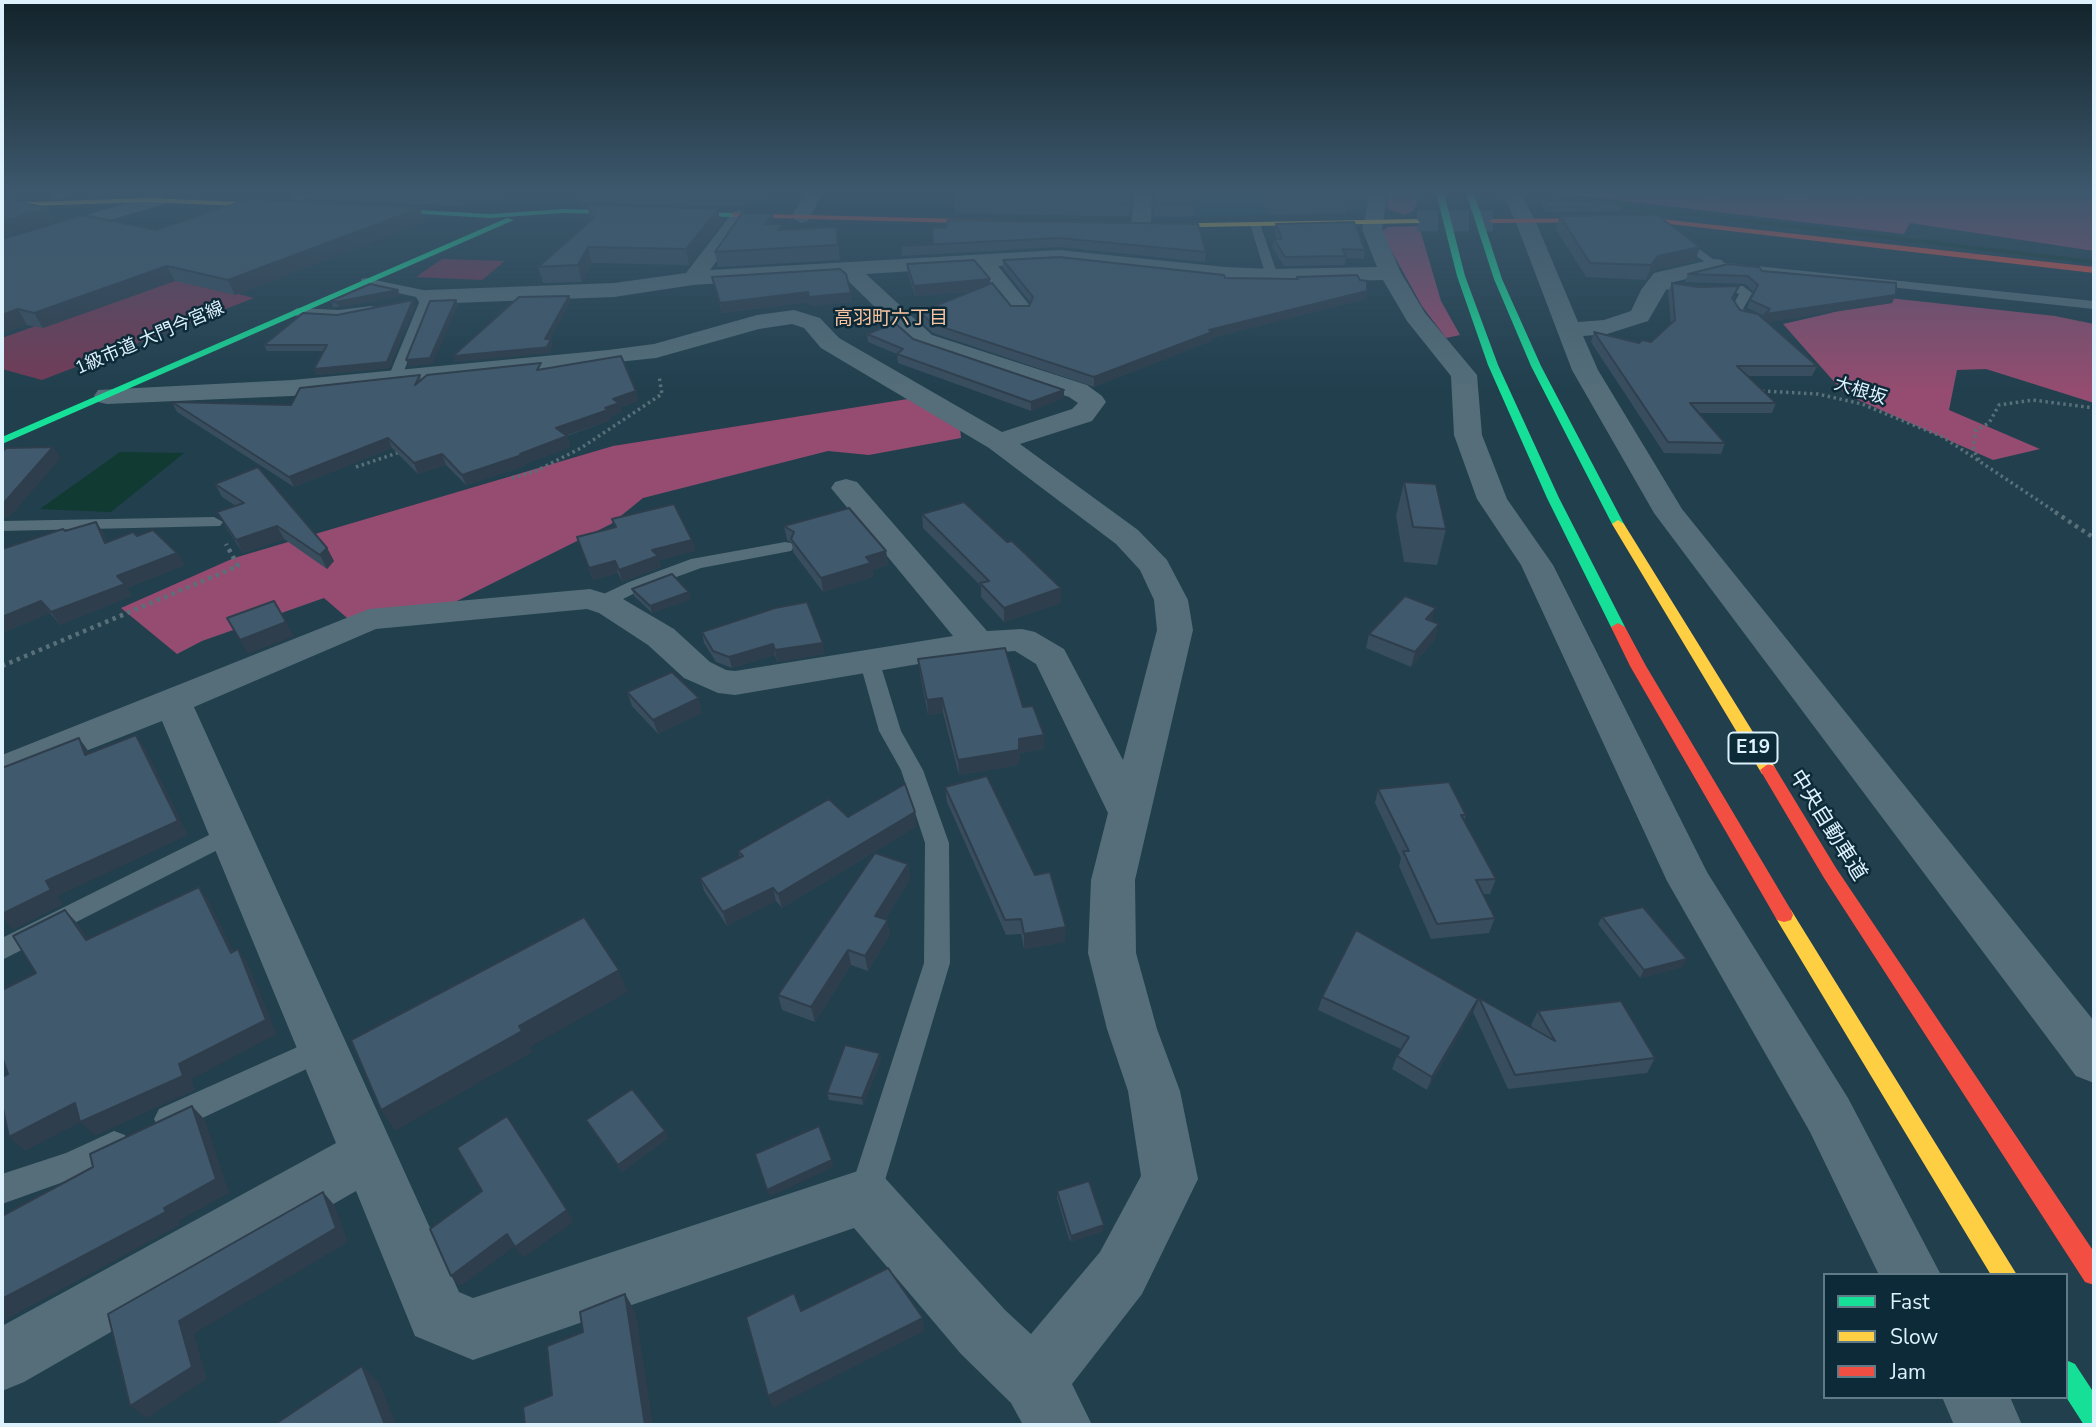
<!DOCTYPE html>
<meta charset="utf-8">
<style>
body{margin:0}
#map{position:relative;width:2096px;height:1427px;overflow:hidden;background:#213f4d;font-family:"Nunito Sans",sans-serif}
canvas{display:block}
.frame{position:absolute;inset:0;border:4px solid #def2fe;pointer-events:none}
.legend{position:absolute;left:1823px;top:1273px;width:245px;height:126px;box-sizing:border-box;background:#0d2a39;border:2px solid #617a88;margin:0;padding:9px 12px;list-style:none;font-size:21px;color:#def2fe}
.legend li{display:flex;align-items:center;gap:14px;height:35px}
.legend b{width:35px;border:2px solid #617a88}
</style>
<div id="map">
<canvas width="2096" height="1427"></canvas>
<div class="frame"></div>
<ul class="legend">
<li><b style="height:9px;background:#16e098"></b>Fast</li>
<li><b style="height:9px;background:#ffcf43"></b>Slow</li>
<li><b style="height:9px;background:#f24e42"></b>Jam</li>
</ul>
</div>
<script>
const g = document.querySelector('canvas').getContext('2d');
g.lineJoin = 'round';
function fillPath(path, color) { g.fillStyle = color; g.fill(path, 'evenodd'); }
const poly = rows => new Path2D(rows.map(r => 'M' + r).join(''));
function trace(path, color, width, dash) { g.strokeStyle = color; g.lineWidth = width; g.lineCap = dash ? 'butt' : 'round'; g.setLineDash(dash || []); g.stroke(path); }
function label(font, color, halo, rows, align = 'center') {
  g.font = font + ' "Nunito Sans","Noto Sans JP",sans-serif'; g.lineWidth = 5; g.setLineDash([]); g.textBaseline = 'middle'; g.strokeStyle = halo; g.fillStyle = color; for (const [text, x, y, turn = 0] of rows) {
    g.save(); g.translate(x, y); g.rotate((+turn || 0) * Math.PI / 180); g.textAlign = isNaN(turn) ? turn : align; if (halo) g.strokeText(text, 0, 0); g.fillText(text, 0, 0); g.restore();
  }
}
const built = poly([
 [1151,193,1369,193,1373,197,1374,208,1365,212,1153,218,1150,217,1153,214]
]);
const green = poly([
 [442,259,505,261,482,280,416,277],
 [172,277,254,298,42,380,2,369,2,338]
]);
const forest = poly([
 [1386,193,1416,193,1417,203,1413,211,1404,215,1388,209],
 [1558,193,2094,193,2094,251,1910,223,1904,234],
 [1419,226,1441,301,1460,335,1446,338,1422,306,1381,232,1388,227],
 [1870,296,2055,316,2094,324,2094,403,1986,369,1957,370,1949,410,2040,449,1993,460,1845,394,1783,324,1831,313],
 [914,398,960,428,961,438,869,455,828,451,643,498,611,524,439,610,361,630,324,598,202,641,177,654,121,608,234,558,613,446]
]);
const water = poly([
 [120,452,184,453,111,512,40,509]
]);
const stream = poly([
 [1547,193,1558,193,1631,205,2094,260,2094,264,1631,209,1547,193]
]);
const secondaryTunnel = poly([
 [1417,221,1493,221]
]);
const pathFar2 = poly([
 [1693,193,1790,198,1887,193]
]);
const pathFar1 = poly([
 [1762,391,1818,394,1862,404,1943,437,2057,513],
 [1979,460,1973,449,1976,430,1989,423,1999,405,2033,400,2094,408],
 [356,467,400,452],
 [512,478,536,471,581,448,662,394,659,376]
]);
const path = poly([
 [2055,512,2094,538],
 [2,666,238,566,226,544]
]);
const lane = poly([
 [1251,222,1260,224,1278,276,1276,279,1266,276,1250,224,1251,222],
 [1673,236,1681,236,1717,262,2094,301,2094,309,1714,268,1673,240,1673,236],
 [365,278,428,291,433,297,400,381,390,381,388,378,421,298,361,285,361,279,365,278],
 [1656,280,1695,286,1743,286,1752,293,1743,309,1764,318,1758,322,1738,318,1731,309,1739,294,1737,293,1695,294,1652,287,1652,281,1656,280],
 [371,306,375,307,375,313,339,318,297,316,291,312,297,308,339,310,371,306],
 [214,517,223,522,220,526,2,531,2,521,214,517],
 [785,542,791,543,794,547,791,551,701,568,641,590,607,607,593,607,591,603,593,599,629,582,691,559,785,542],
 [870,657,877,659,880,663,901,731,923,770,949,843,950,963,880,1197,875,1208,864,1212,853,1208,848,1197,924,963,925,843,901,770,879,731,860,663,863,659,870,657],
 [231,824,239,827,243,833,239,839,2,960,2,938,231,824],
 [322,1036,332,1039,336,1048,332,1057,179,1129,169,1133,159,1129,154,1119,159,1109,322,1036],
 [114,1131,125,1135,129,1145,125,1155,83,1175,2,1204,2,1174,66,1153,114,1131]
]);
const street = poly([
 [51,193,70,193,59,200,52,198,51,193],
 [290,193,314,193,312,197,298,201,291,199,290,193],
 [805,193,823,193,808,221,801,223,791,217,805,193],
 [1134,193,1152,193,1151,226,1148,230,1134,230,1131,226,1134,193],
 [1366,193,1384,193,1386,203,1382,229,1401,273,1425,313,1477,375,1482,435,1507,499,1553,565,1707,872,1848,1098,1941,1275,1879,1275,1810,1132,1667,881,1521,565,1477,499,1454,435,1451,376,1407,321,1383,280,1272,283,1225,281,1059,262,998,266,1031,307,1028,312,1020,314,1012,312,976,267,866,274,932,335,1087,385,1102,396,1106,402,1092,421,1020,444,1138,530,1167,560,1188,600,1193,630,1135,880,1136,953,1157,1029,1180,1091,1198,1179,1142,1294,1072,1384,1092,1425,1023,1425,1011,1403,961,1354,854,1228,473,1360,415,1336,356,1191,24,1382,2,1391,2,1326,336,1143,162,721,2,784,2,755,369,609,590,589,623,599,674,629,710,662,726,670,735,671,953,636,831,488,835,482,846,479,857,482,987,631,1022,629,1035,632,1064,649,1123,760,1157,630,1154,600,1140,570,1116,544,989,448,821,348,804,328,792,324,759,329,656,358,292,396,107,404,98,402,94,396,98,390,292,380,608,350,654,344,757,315,794,310,820,318,839,338,1002,432,1072,409,1078,403,1069,397,914,345,842,275,693,285,614,297,427,304,419,302,416,297,419,292,427,290,614,283,686,273,733,212,740,210,750,216,710,270,1059,250,1225,267,1272,269,1377,267,1362,229,1368,203,1366,193],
 [587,609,599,613,648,645,684,678,718,693,735,695,978,654,1015,651,1036,664,1108,813,1091,880,1088,953,1107,1029,1128,1091,1141,1176,1100,1252,1031,1334,1005,1310,884,1177,864,1169,473,1298,459,1292,194,707,376,629,587,609],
 [1502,193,1520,193,1535,220,1578,322,1604,320,1631,311,1641,290,1654,273,1714,259,1722,260,1725,265,1722,270,1670,283,1648,321,1607,334,1583,336,1598,370,1682,509,2094,1021,2094,1083,2076,1076,1654,513,1572,370,1515,220,1502,193],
 [157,194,164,196,166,200,164,204,2,252,2,240,157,194],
 [1942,1397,2010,1397,2022,1425,1954,1425,1942,1397]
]);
const fast = poly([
 [1436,193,1444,193,1465,276,1498,365,1559,498,1625,627,1623,630,1613,630,1611,627,1547,498,1488,365,1457,276,1436,193],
 [1466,193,1474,193,1502,279,1541,366,1624,524,1623,527,1618,528,1612,524,1531,366,1494,279,1466,193],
 [367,207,490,214,564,209,734,213,738,215,734,217,564,213,490,218,370,211,367,207],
 [507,218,514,220,2,444,2,437,507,218],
 [2066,1360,2075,1364,2094,1393,2094,1425,2084,1425,2066,1397,2066,1360]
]);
const slow = poly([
 [147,198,289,204,293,206,289,208,147,202,2,207,2,203,147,198],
 [1417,219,1420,223,1146,228,1142,226,1146,224,1417,219],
 [1618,520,1624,524,1774,766,1776,770,1774,774,1762,774,1612,524,1618,520],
 [1784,908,1791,910,2017,1275,1991,1275,1777,920,1775,915,1777,910,1784,908]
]);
const jam = poly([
 [731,213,1002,220,1006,222,1002,224,734,217,731,213],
 [1652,218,2094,267,2094,273,1652,222,1493,223,1489,221,1493,219,1652,218],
 [1618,623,1625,627,1646,666,1791,910,1793,915,1791,920,1784,922,1777,920,1630,666,1611,627,1618,623],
 [1768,764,1774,766,1836,868,2094,1252,2094,1285,2085,1282,1824,878,1760,770,1768,764]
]);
const wall = poly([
 [311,193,500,193,465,206,313,199],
 [575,193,763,193,745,207,581,203],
 [1132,193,1129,217,955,213,954,199],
 [1154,193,1191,193,1194,203,1193,216,1154,217],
 [1260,193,1367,193,1365,202,1346,213,1268,215],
 [1543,201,1621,206,1619,211,1546,212,1542,206],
 [587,205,721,224,689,265,592,263,582,282,543,283,538,267,591,221],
 [420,208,425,222,235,295,175,281,43,328,27,325,2,333,2,239,156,230],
 [1560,216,1695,261,1653,270,1646,280,1586,277,1556,229],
 [774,224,784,230,836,227,840,260,718,267,715,252],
 [1198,224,1206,252,1205,262,1059,247,902,256,902,246],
 [1276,224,1365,250,1364,259,1346,258,1345,265,1284,266,1272,247,1274,239,1277,239,1275,232],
 [1003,260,1225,278,1296,279,1297,277,1367,291,1365,299,1212,338,1211,341,1094,387,933,333,920,321,920,312,973,291,915,296,908,274,907,264,990,279,990,284,1011,306,1029,306,1030,302,1003,268],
 [1762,271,1892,303,1767,322,1817,366,1812,376,1748,376,1776,403,1772,413,1699,413,1725,443,1721,454,1664,453,1591,342,1594,332,1639,343,1651,342,1671,324,1668,292,1672,283,1735,296,1733,300,1740,310,1763,319,1765,316,1747,308,1754,292,1745,284,1685,282,1688,274],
 [712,277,851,293,852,302,810,306,809,302,722,313],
 [400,296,339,307,333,307,331,301],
 [415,306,389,368,316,375,314,369,323,351,267,351,264,345,337,315],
 [867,334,913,339,1064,390,1064,398,1031,411,898,363,897,354,868,342],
 [543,369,636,391,638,401,620,407,622,412,610,417,611,420,567,436,570,447,525,464,525,466,466,485,446,465,418,474,392,448,294,487,177,412,172,402,291,405,420,375,421,380],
 [1404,482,1446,529,1437,565,1404,562,1396,516],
 [215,484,327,548,334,561,327,569,284,539,243,553,225,526,217,512,236,506,222,497],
 [922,514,1007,542,1061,588,1061,603,1004,622,981,597,981,586,923,528],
 [612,519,692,540,695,551,659,560,661,567,622,582,618,573,593,580,577,537,615,527],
 [96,522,104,534,107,542,137,536,177,553,185,565,127,588,132,596,60,625,50,613,2,633,65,531],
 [784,526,886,551,888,565,872,570,873,577,823,592,793,552,792,543,787,540],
 [632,589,689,592,691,599,652,613,634,596],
 [1432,621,1436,638,1411,667,1366,648,1369,634],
 [702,632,825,654,777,662,775,655,732,668,716,662,704,643],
 [918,659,1023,707,1044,749,1020,753,1019,765,959,775,943,713,928,715,920,674],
 [627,692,702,713,658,734,632,706],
 [945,787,1065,942,1024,949,1021,934,1006,935,947,802],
 [1378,789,1466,815,1464,821,1496,879,1490,894,1483,894,1495,918,1489,933,1431,939,1399,866,1401,858,1375,803],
 [848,817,917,826,782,908,776,901,727,926,704,891,700,878,740,858,738,851],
 [908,864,910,879,885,919,890,935,868,971,851,965,815,1022,782,1010,778,995],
 [1602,917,1683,967,1640,978,1598,924],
 [1322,997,1472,1012,1427,1090,1392,1069,1397,1056,1401,1049,1318,1010],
 [1479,998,1533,1028,1531,1025,1538,1011,1655,1058,1647,1073,1508,1089,1473,1012],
 [880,1053,881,1060,863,1105,829,1100,827,1093],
 [586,1120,668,1138,622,1172,590,1127],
 [1057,1191,1103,1231,1070,1242,1057,1198]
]);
const shadedWall = poly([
 [479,193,500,193,465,206,463,199],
 [754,193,763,193,745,207,744,201],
 [1361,193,1367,193,1365,202,1346,213,1348,199],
 [48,208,56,221,2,237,2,221],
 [420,208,425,222,235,295,228,280],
 [718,209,721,224,689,265,686,249],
 [773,214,775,228,765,224],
 [588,247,592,263,582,282,578,265],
 [1700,247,1695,261,1653,270,1646,280,1651,265,1658,256],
 [167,266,175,281,43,328,34,313],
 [990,279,990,289,915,296,914,286],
 [398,290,400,296,339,307,336,302],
 [1367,291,1365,299,1212,338,1211,341,1094,387,1094,377,1209,330],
 [808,292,809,302,722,313,720,303],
 [851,293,852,302,810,306,809,297],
 [1896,295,1892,303,1762,323,1765,314],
 [569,296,571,301,547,345,545,339],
 [413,300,415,306,389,368,316,375,314,369],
 [456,300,458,305,433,364,409,366,406,360],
 [18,309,27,325,2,333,2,315],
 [551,339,553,345,551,350,551,353,455,362,453,356],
 [1064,390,1064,398,1031,411,1031,402],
 [636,391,638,401,620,407,622,412,610,417,611,420,559,438,556,428,605,408,613,399],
 [567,436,570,447,525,464,525,466,466,485,462,475],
 [388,438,392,448,294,487,289,477],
 [53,447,61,458,9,518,2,519,2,505],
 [442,454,446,465,418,474,414,463],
 [96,522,104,534,112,555,105,543],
 [277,526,284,539,243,553,236,540],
 [692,540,695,551,659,560,661,567,622,582,619,570,652,550],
 [327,548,334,561,327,569,320,555],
 [886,551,888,565,872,570,873,577,823,592,821,578,866,557],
 [177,553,185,565,127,588,132,596,60,625,51,612,117,576],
 [615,561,618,573,593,580,589,568],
 [1061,588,1061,603,1004,622,1004,608],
 [689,592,691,599,652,613,650,606],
 [41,601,50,613,2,633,2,617],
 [1436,608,1432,622,1426,619],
 [286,622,294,636,248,654,240,640],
 [1439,624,1436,638,1411,667,1415,652],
 [823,643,825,654,777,662,775,650],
 [773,644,775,655,732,668,729,657],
 [699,698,702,713,658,734,653,720],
 [942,698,943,713,928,715,927,700],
 [136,735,146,749,188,835,58,896,64,904,13,930,2,917,2,912,46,881],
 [1044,735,1044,749,1020,753,1019,765,959,775,958,760,1019,739],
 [79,738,89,752,96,769,85,755],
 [915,812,917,826,782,908,778,894],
 [908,864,910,879,877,931,875,916],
 [199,887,209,901,241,967,231,953],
 [773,888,776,901,727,926,723,912],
 [65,910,78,924,99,954,86,940],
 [888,920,890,935,868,971,865,956],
 [1066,927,1065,942,1024,949,1024,934],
 [238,949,248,964,277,1034,192,1079,195,1090,95,1136,81,1122,25,1151,9,1137,75,1103,179,1064],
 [848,950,851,965,815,1022,811,1007],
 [1687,959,1683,967,1640,978,1644,970],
 [619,970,628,992,530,1047,533,1052,395,1131,381,1110,519,1026],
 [1478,999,1472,1012,1427,1090,1432,1077],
 [880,1053,881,1060,863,1105,862,1098],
 [192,1106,205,1120,229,1193,179,1221,180,1225,2,1322,2,1299,164,1208],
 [665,1131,668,1138,622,1172,618,1165],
 [832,1160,834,1167,769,1197,767,1190],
 [323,1192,335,1206,348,1242,194,1334,207,1379,147,1418,130,1406,179,1321],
 [567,1210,574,1222,523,1258,515,1247],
 [1104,1225,1103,1231,1070,1242,1071,1236],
 [507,1234,515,1246,460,1287,451,1276],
 [625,1294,636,1313,653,1425,645,1425],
 [923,1318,925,1331,773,1408,768,1396],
 [362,1366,380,1384,396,1425,385,1425]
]);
const building = poly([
 [325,193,479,193,463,199,325,193],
 [577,193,754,193,744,201,579,196,577,193],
 [956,193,1131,193,1130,203,954,199,956,193],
 [1155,193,1191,193,1194,203,1155,204,1155,193],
 [1266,193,1361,193,1348,199,1270,202,1266,193],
 [2,200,9,200,48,208,2,221,2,200],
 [246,200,420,208,228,280,167,266,34,313,18,309,2,315,2,239,83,215,156,230,246,200],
 [1543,201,1612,204,1621,206,1547,207,1543,201],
 [587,205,718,209,686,249,588,247,578,265,538,267,594,218,587,205],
 [742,213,773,214,765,224,783,224,778,230,836,227,838,245,715,252,742,213],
 [1657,215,1700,247,1658,256,1651,265,1590,263,1560,216,1657,215],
 [948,220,1198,224,1206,252,1059,238,902,246,933,243,932,228,946,228,948,220],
 [1354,222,1365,250,1342,249,1346,256,1285,257,1274,239,1282,239,1276,224,1354,222],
 [1059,257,1224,275,1225,278,1298,279,1297,277,1357,275,1360,280,1367,281,1367,291,1209,330,1212,332,1094,377,933,324,920,312,992,283,1011,306,1029,306,1033,297,1003,260,1059,257],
 [974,260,990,279,914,286,907,264,974,260],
 [1728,264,1759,267,1762,271,1896,283,1896,295,1765,314,1770,309,1750,300,1758,285,1748,276,1688,274,1728,264],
 [840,269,846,274,851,293,809,297,808,292,720,303,712,277,840,269],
 [1672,283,1698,287,1739,286,1732,298,1740,310,1758,314,1817,366,1737,366,1776,403,1690,403,1725,443,1668,442,1594,332,1639,343,1643,340,1651,342,1675,320,1672,283],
 [370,284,398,290,336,302,331,301,370,284],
 [569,296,545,339,551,339,547,347,550,347,453,356,519,297,569,296],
 [413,300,387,362,314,369,327,345,264,345,303,313,337,315,413,300],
 [456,300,430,358,406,360,430,301,456,300],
 [895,323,913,339,1064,390,1031,402,897,354,903,349,867,334,895,323],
 [621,356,636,391,613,399,619,403,605,408,608,410,556,428,567,436,520,454,522,455,462,475,442,454,414,463,388,438,289,477,172,402,291,405,300,388,420,375,415,385,427,375,541,363,537,370,621,356],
 [53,447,2,505,2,452,6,448,53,447],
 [258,467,327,548,320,555,277,526,236,540,217,512,244,503,215,484,258,467],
 [1404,482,1436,484,1446,529,1413,527,1404,482],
 [964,502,1007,542,1012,541,1061,588,1004,608,980,583,989,581,922,514,964,502],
 [674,504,692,540,652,550,658,556,619,570,615,561,589,568,577,537,616,527,612,519,674,504],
 [849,508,886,551,866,557,871,563,821,578,791,539,794,532,784,526,849,508],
 [96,522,105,543,133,532,137,536,153,530,177,553,117,576,125,584,51,612,41,601,2,617,2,549,63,529,65,531,96,522],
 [672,574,689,592,650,606,632,589,672,574],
 [1405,596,1436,608,1426,619,1439,624,1415,652,1369,634,1405,596],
 [274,601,286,622,240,640,227,618,274,601],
 [807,602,823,643,775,650,773,644,729,657,713,651,702,632,775,608,807,602],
 [1005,648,1023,707,1033,706,1044,735,1019,739,1019,750,958,760,942,698,927,700,918,659,1005,648],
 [672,672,699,698,653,720,627,692,672,672],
 [136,735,178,821,46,881,51,890,2,914,2,768,79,738,85,755,136,735],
 [987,776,1035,875,1050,872,1066,927,1024,934,1021,919,1005,920,945,787,987,776],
 [1449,782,1466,815,1461,815,1496,879,1476,880,1495,918,1437,924,1403,851,1409,851,1378,789,1449,782],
 [905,784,915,812,778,894,773,888,723,912,700,878,743,856,738,851,829,799,848,817,905,784],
 [875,853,908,864,875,916,888,920,865,956,848,950,811,1007,778,995,875,853],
 [199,887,231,953,238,949,266,1020,179,1064,183,1076,80,1122,75,1103,9,1137,2,1104,2,1077,8,1074,2,1056,2,1003,3,1003,2,998,2,990,36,973,13,936,65,910,86,940,199,887],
 [1643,907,1687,959,1644,970,1602,917,1643,907],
 [584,917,619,970,519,1026,522,1031,381,1110,351,1040,584,917],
 [1356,930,1478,999,1432,1077,1397,1056,1409,1037,1322,997,1356,930],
 [1479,998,1555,1041,1538,1011,1621,1001,1655,1058,1515,1075,1479,998],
 [845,1045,880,1053,862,1098,827,1093,845,1045],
 [632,1089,665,1131,618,1165,586,1120,632,1089],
 [192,1106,216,1179,164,1208,166,1212,2,1299,2,1216,93,1167,90,1154,192,1106],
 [507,1116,567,1210,515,1247,507,1234,451,1276,430,1229,482,1191,457,1148,507,1116],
 [819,1126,832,1160,767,1190,755,1154,819,1126],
 [1089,1181,1104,1225,1071,1236,1057,1191,1089,1181],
 [323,1192,336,1228,179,1321,192,1367,130,1406,108,1314,323,1192],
 [888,1268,923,1318,768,1396,746,1317,794,1293,801,1311,888,1268],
 [625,1294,645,1425,525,1425,523,1407,552,1395,547,1346,583,1332,580,1312,625,1294],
 [362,1366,385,1425,274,1425,362,1366]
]);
const farStreetnames = [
 ["1級市道 大門今宮線",150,339,-23],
 ["大根坂",1860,392,17]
];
const farNeighbourhoodnames = [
 ["高羽町六丁目",891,319]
];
const shields = [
 [1753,748,49]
];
const shieldNames = [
 ["E19",1753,748]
];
const streetNames = [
 ["中央自動車道",1827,826,58]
];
fillPath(built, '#104d68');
fillPath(green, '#733b57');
fillPath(forest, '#954c70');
fillPath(water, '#113a32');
fillPath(stream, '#113a32');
trace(secondaryTunnel, '#3d5a68', 21, [21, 10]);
trace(pathFar2, '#59707a', 2.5, [2, 2.5]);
trace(pathFar1, '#59707a', 3.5, [2.5, 3.5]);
trace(path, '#59707a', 4.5, [3.5, 4.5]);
fillPath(lane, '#556e7a');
fillPath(street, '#556e7a');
fillPath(fast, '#16e098');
fillPath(slow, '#ffcf43');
fillPath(jam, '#f24e42');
fillPath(wall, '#384d5e');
fillPath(shadedWall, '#2e3e4c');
fillPath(building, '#41596d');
trace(building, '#2e3e4c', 2);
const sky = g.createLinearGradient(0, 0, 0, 392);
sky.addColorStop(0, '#12232a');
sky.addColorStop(0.49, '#3d586d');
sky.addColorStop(1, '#3d586d00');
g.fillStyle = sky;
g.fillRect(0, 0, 2096, 392);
label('18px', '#def2fe', '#0d2a39', farStreetnames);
label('19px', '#fbc4a0', '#0d2a39', farNeighbourhoodnames);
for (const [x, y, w] of shields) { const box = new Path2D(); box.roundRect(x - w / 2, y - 15.5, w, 31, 5); g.fillStyle = '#0d2a39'; g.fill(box); trace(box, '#def2fe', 2); }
label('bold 19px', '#def2fe', null, shieldNames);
label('21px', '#def2fe', '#0d2a39', streetNames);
</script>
